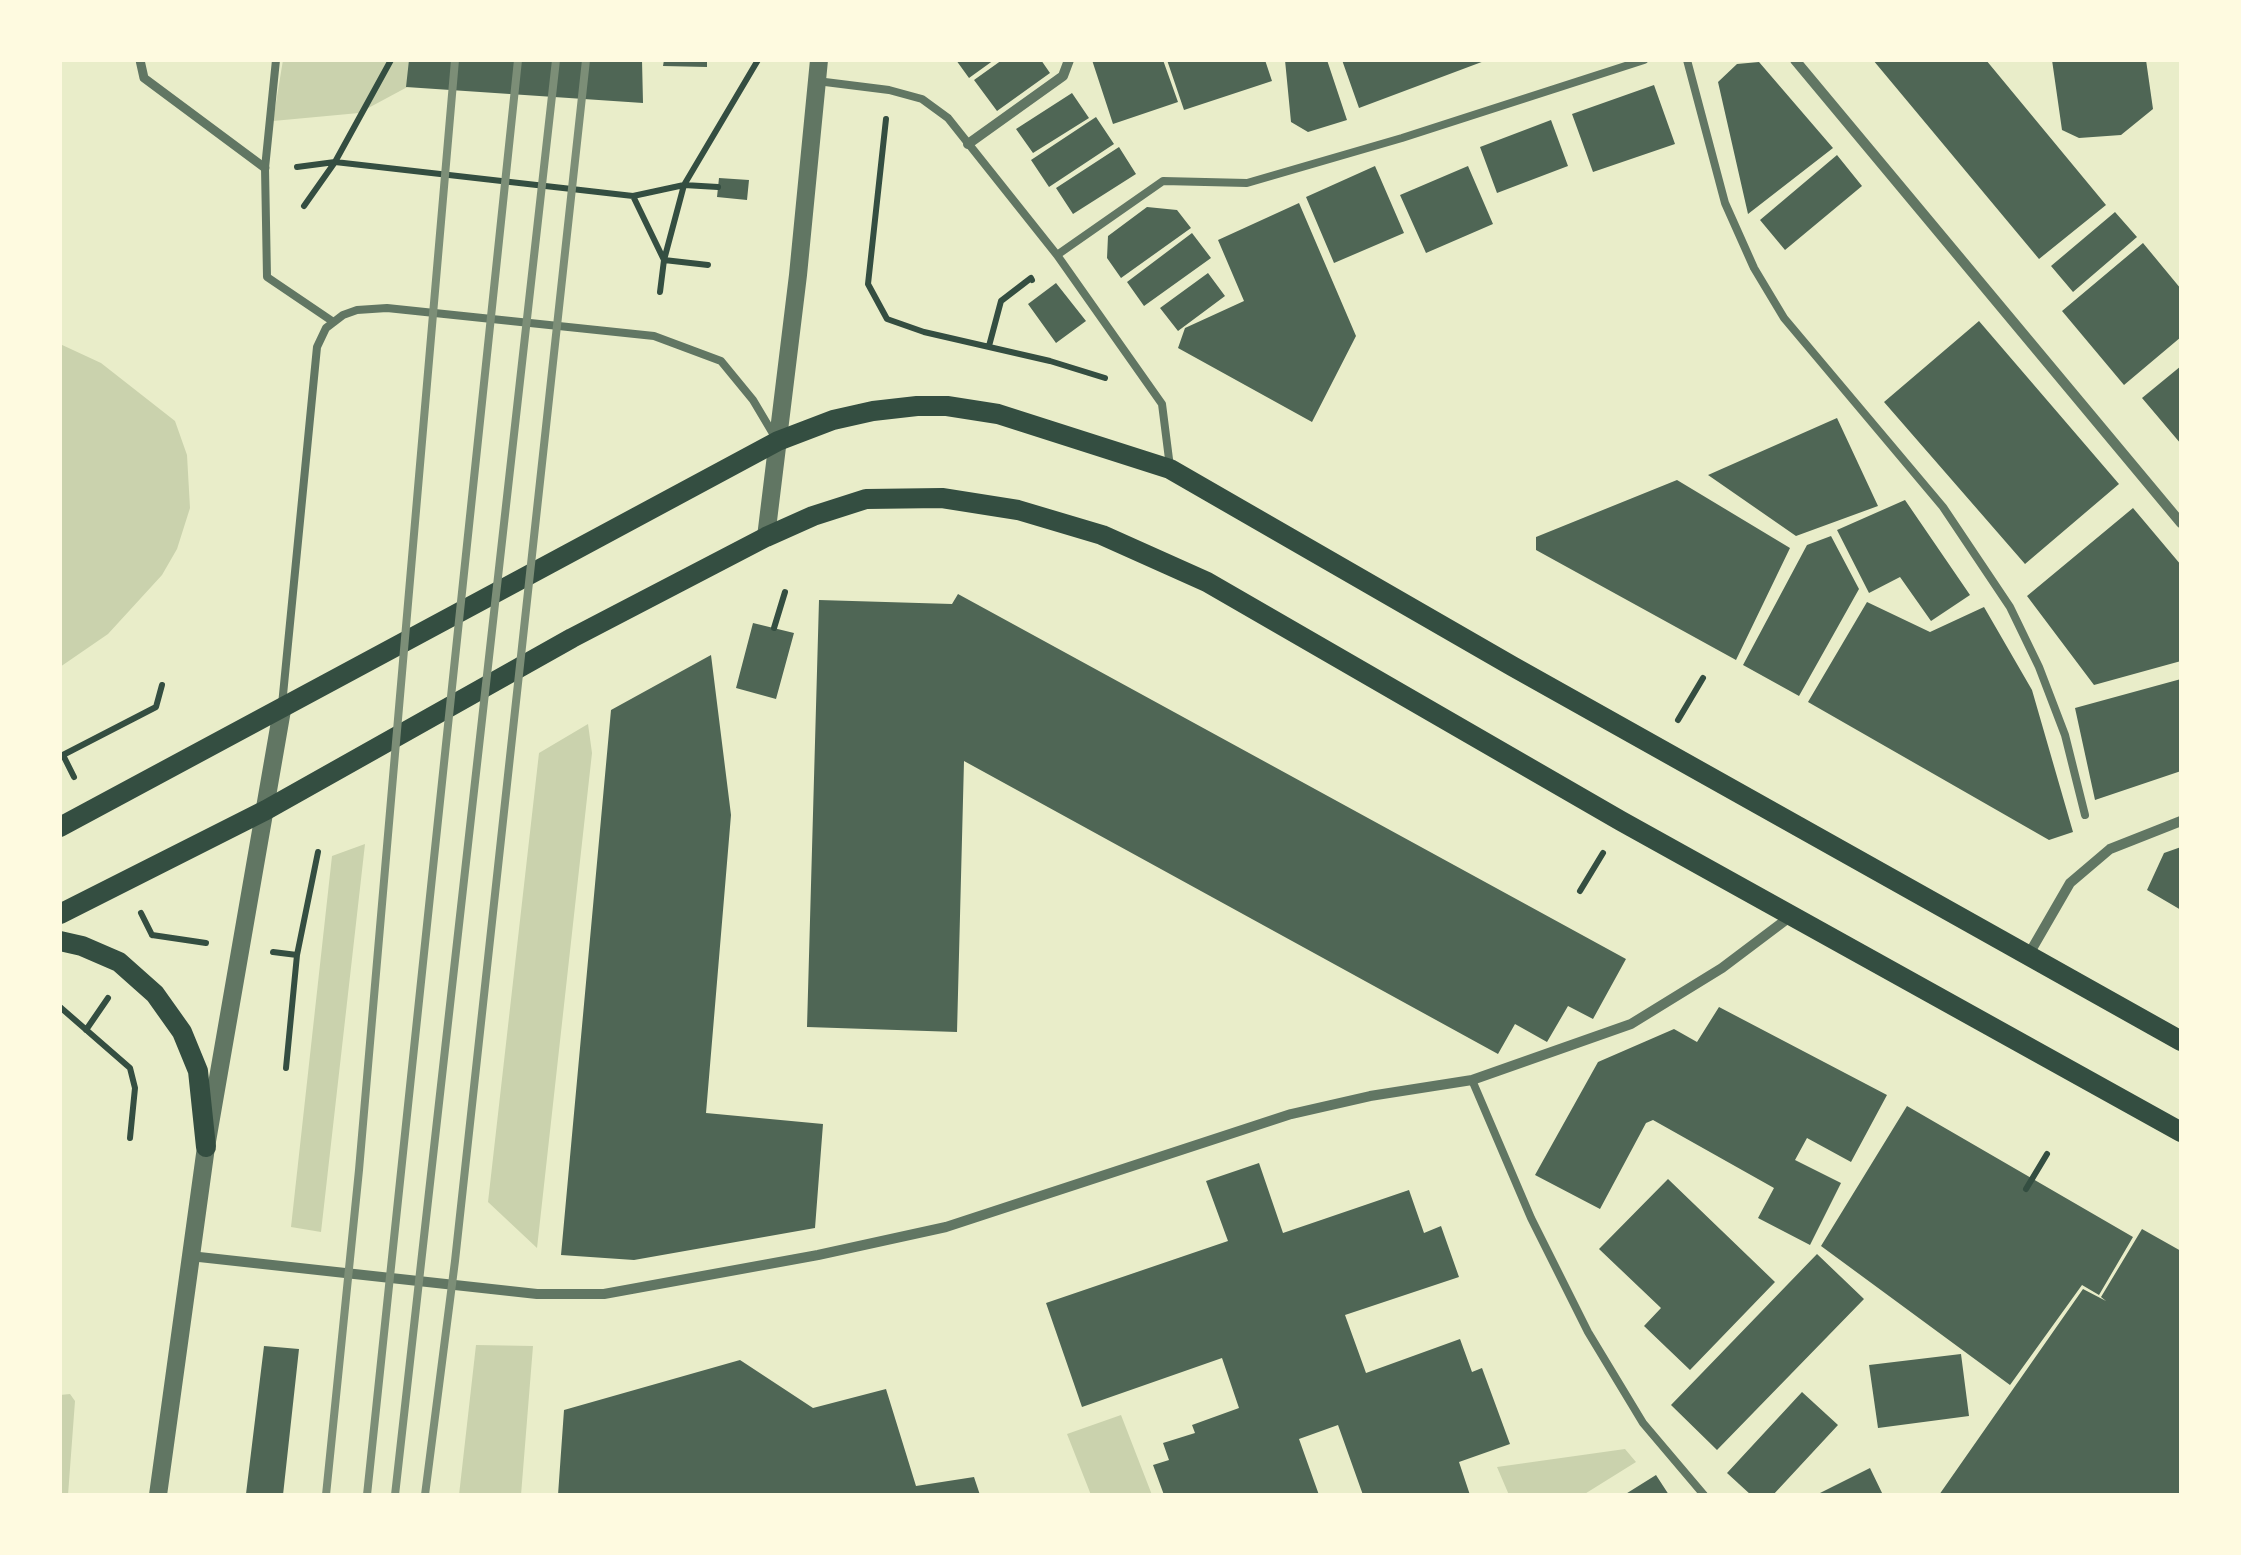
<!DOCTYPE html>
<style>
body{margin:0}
#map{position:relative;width:2241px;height:1555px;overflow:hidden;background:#e9edc9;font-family:Manrope,sans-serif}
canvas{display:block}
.frame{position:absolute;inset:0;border:62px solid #fefae0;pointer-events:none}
</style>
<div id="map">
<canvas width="2241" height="1555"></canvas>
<div class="frame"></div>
</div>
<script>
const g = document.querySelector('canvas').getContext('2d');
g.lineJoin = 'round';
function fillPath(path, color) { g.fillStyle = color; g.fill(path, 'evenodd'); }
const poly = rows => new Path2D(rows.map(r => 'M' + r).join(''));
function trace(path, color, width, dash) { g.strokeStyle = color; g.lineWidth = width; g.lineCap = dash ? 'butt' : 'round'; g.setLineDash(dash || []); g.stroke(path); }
const green = poly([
 [283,60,440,60,439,70,359,113,273,121],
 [60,344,101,363,175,421,187,455,190,508,177,549,162,575,108,634,60,667],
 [588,724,592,753,537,1248,488,1202,539,753],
 [365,844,321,1232,291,1227,332,856],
 [476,1345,533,1346,521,1495,459,1495],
 [70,1394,75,1401,68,1495,60,1495,60,1395],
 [1121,1415,1152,1495,1091,1495,1067,1434],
 [1625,1449,1636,1462,1583,1495,1509,1495,1497,1467]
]);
const building = poly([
 [409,60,642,60,643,103,406,87],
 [664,60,707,60,707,67,663,66],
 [956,60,994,60,969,78],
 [1002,60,1041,60,1050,73,997,111,974,80],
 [1092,60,1163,60,1178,102,1113,124],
 [1167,60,1265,60,1272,81,1184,110],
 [1285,60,1327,60,1347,120,1308,132,1291,122],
 [1342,60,1487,60,1359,108],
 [1873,60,1986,60,2106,205,2039,259],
 [2052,60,2146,60,2153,109,2121,135,2079,138,2062,130],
 [1759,62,1833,148,1748,214,1718,82,1737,64],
 [1654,85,1675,144,1593,172,1572,114],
 [1072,93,1089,118,1033,153,1016,129],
 [1096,117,1114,144,1049,187,1031,160],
 [1551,120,1568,166,1497,193,1480,147],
 [1119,147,1136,174,1073,214,1056,188],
 [1837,155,1862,186,1785,250,1760,220],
 [1375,166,1404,233,1334,263,1306,197],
 [1468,166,1493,224,1426,253,1400,195],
 [719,178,749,180,747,200,717,197],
 [1299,203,1356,336,1312,422,1178,348,1185,328,1244,301,1218,240],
 [1147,207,1177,210,1191,228,1121,278,1107,258,1108,236],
 [2115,212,2137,237,2073,292,2051,266],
 [1192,233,1211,258,1144,306,1127,282],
 [2143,243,2181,289,2181,337,2124,385,2062,311],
 [1208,273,1225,296,1178,331,1160,308],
 [1056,283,1086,321,1056,343,1028,304],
 [1979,321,2119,484,2025,564,1884,402],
 [2181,366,2181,444,2142,398],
 [1837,418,1878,506,1796,536,1708,475],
 [1677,480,1790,548,1736,660,1536,550,1536,537],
 [1905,500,1970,595,1931,621,1900,577,1869,593,1837,530],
 [2133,508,2181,565,2181,661,2094,685,2027,596],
 [1831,536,1859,589,1799,696,1743,665,1807,545],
 [958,594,1626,959,1593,1019,1568,1006,1547,1042,1515,1024,1498,1054,964,761,957,1032,807,1027,819,600,952,604],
 [1867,602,1930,632,1984,607,2032,690,2073,832,2049,840,1808,702],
 [753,623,794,633,776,699,736,688],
 [711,655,731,815,706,1113,823,1124,815,1228,634,1260,561,1255,611,710],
 [2181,679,2181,771,2095,800,2075,708],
 [2181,847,2181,910,2147,890,2164,853],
 [1719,1007,1887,1095,1851,1162,1807,1138,1795,1160,1841,1183,1810,1245,1758,1218,1774,1188,1653,1120,1646,1123,1600,1209,1535,1175,1598,1062,1674,1029,1697,1042],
 [1907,1106,2133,1237,2099,1295,2082,1285,2010,1385,1821,1246],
 [1259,1163,1283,1233,1409,1190,1424,1233,1441,1226,1459,1277,1345,1315,1366,1373,1460,1339,1472,1372,1482,1368,1510,1444,1459,1462,1470,1495,1363,1495,1338,1425,1299,1439,1319,1495,1164,1495,1153,1465,1169,1460,1163,1443,1195,1433,1192,1425,1239,1408,1222,1358,1082,1407,1046,1303,1228,1241,1206,1181],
 [1668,1179,1775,1282,1690,1370,1644,1326,1661,1308,1599,1249],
 [2142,1229,2181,1251,2181,1495,1939,1495,2083,1289,2106,1301,2101,1297],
 [1817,1254,1864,1299,1717,1450,1671,1405],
 [264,1346,299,1349,283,1495,246,1494],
 [1961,1354,1969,1416,1878,1428,1869,1365],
 [740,1360,813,1408,886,1389,916,1486,974,1477,980,1495,558,1495,564,1410],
 [1802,1392,1838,1425,1773,1495,1751,1495,1727,1473],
 [1870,1468,1883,1495,1816,1495],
 [1656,1475,1669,1495,1624,1495]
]);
const path = poly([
 [886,119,868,284,887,319,924,332,1050,361,1105,378],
 [297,167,335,162,633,196],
 [304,206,335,162,391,60],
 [708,265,664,260,633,196,684,185,718,187],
 [660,292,664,260,684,185,758,60],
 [989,346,1001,301,1031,278,1032,280],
 [774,628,785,592],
 [1678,720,1703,678],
 [63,755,74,777],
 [61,756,156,707,162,685],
 [1580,891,1603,853],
 [141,913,152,935],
 [152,935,206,943],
 [273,952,297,955],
 [60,1007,130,1068,135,1088,130,1138],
 [86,1030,108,998],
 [286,1068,297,955,318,852],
 [2026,1189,2047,1154]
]);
const service = poly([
 [276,60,265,168,267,277,332,321],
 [1687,60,1725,203,1754,268,1784,318,1943,507,2010,607,2039,667,2065,735,2085,815],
 [817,81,889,90,922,99,948,118,1057,255,1162,404,1170,467],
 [1057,255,1163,181,1247,183,1402,138,1644,60],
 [282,705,317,347,326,328,343,315,357,310,387,308,654,336,721,361,753,400,775,437],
 [1472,1080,1531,1218,1588,1332,1643,1423,1704,1495]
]);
const pedestrian = poly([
 [140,60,144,78,265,168]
]);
const minor = poly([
 [1795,60,2181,523],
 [968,144,1063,76,1069,60],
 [2029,954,2070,883,2110,849,2181,821],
 [190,1256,537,1294,604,1294,818,1255,946,1227,1291,1114,1370,1096,1472,1080,1631,1024,1722,968,1791,916]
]);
const tertiary = poly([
 [766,537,798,275,819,60],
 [158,1495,206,1147,282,710]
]);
const secondary = poly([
 [60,827,778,441,833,420,873,411,917,406,947,406,998,414,1170,469,1512,666,2181,1041],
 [60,914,266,810,572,638,766,537,813,516,866,499,942,498,1018,510,1102,535,1207,582,1621,821,2181,1132],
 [60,941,82,946,119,962,155,994,182,1032,198,1071,206,1147]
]);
const rail = poly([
 [326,1495,359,1170,455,60],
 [367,1495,518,60],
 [395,1495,556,60],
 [425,1495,455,1261,586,60]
]);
fillPath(green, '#cad2ad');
fillPath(building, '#4f6655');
trace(path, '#344e41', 6);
trace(service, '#617663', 8);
trace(pedestrian, '#617663', 9);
trace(minor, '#617663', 10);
trace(tertiary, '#617663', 18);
trace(secondary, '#344e41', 20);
trace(rail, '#7c8e77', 8);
</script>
